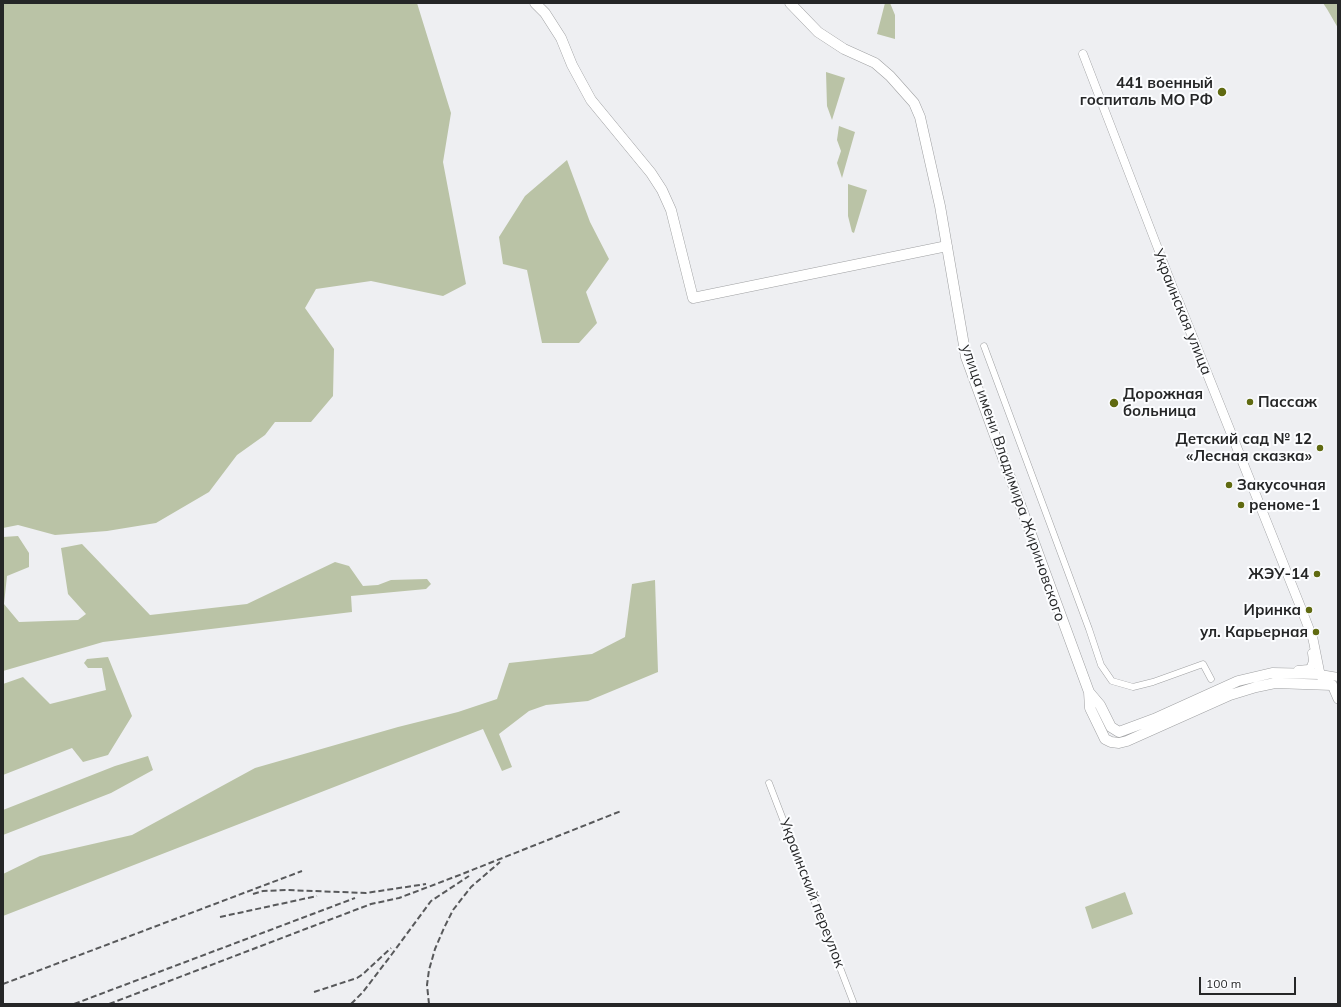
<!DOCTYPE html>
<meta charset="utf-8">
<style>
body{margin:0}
#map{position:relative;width:1341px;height:1007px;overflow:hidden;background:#eeeff2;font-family:Mulish,sans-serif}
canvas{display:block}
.frame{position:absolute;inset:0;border:4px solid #252627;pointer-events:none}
.scale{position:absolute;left:1199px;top:977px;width:97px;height:18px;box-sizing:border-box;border:2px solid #252627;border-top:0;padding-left:5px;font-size:12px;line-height:14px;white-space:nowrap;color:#252627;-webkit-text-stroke:3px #fcfdff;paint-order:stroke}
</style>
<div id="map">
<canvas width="1341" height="1007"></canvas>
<div class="frame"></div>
<div class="scale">100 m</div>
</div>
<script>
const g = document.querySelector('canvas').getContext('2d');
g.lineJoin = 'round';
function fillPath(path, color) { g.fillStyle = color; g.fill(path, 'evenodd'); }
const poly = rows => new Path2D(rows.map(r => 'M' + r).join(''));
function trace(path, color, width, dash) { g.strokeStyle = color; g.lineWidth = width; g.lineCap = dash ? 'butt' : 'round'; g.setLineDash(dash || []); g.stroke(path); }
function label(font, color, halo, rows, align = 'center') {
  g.font = font + ' Mulish,sans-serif'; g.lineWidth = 4; g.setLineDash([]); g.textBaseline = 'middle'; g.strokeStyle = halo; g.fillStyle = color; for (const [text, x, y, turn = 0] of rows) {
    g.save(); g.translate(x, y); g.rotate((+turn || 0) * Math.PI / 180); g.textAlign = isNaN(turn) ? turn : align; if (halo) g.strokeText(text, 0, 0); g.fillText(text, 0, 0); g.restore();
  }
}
const green = poly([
 [3,3,417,3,451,113,443,162,466,284,443,296,371,281,316,289,305,308,334,349,333,396,311,422,275,422,265,435,237,455,209,492,156,523,107,531,55,535,18,525,3,528],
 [885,3,890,3,895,15,895,39,877,34],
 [1323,3,1338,3,1338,28,1327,9],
 [826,72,845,78,832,120,827,106],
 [839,126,855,132,842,178,837,163,841,151,837,140],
 [567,160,590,222,609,259,586,292,597,323,579,343,542,343,527,270,503,264,499,237,525,196],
 [848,184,867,190,854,233,852,232,848,216],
 [18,536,29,553,29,567,7,576,4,604,19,622,78,620,86,614,68,594,61,548,82,544,150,615,247,604,335,562,349,566,363,586,378,585,391,580,427,579,431,584,426,589,351,596,352,612,103,642,3,671,3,537],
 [655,580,658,672,588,701,546,705,529,711,499,734,512,767,502,771,483,729,3,916,3,874,40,856,132,835,255,768,398,727,458,712,497,699,509,663,592,654,625,637,632,584],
 [108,657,132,716,108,755,83,762,72,748,3,775,3,684,23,677,50,704,106,690,102,668,88,668,84,663,87,659],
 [148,756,153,770,111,793,3,835,3,810,115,766],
 [1125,892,1133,914,1092,929,1085,907]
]);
const minor = poly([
 [984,346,1089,629,1101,665,1112,681,1133,687,1153,682,1203,664,1211,679],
 [769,783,854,1004]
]);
const tertiary = poly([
 [1083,54,1177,298],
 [1298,670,1308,669,1311,667,1313,661,1312,653],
 [1320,674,1338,677]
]);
const secondary = poly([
 [1177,298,1299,603,1313,639,1320,674,1322,678,1332,685,1338,699]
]);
const primary = poly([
 [535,3,545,13,561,38,572,65,591,100,651,173,662,190,671,210,693,298,947,246],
 [790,3,818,32,844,49,875,63,890,76,914,103,920,117,940,206,966,357,1089,692,1090,708,1105,739,1111,742,1119,743,1127,741,1230,695,1256,687,1275,683,1332,685],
 [1089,692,1100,705,1111,727,1119,732,1154,719,1238,681,1272,673,1320,674]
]);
const rail = poly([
 [253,894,263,891,286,890,366,893,426,884],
 [220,917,317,896],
 [3,984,302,871],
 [314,992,357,978,363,974,391,948],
 [74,1004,355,898],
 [109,1004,371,904,399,898,457,876,621,811],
 [351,1004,363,992,392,954,431,901,469,876],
 [429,1004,427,985,429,970,435,949,444,928,453,910,471,887,500,862]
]);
const markers = [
 [1222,92,5,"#606a11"],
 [1250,402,4,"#606a11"],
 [1114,403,5,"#606a11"],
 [1320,448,4,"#606a11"],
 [1229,485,4,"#606a11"],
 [1241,505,4,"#606a11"],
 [1317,574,4,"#606a11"],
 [1309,610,4,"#606a11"],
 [1316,632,4,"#606a11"]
];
const poiNames = [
 ["441 военный",1213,83],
 ["госпиталь МО РФ",1213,100],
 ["Дорожная",1123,394,"left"],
 ["больница",1123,411,"left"],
 ["Пассаж",1258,402,"left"],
 ["Детский сад № 12",1312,439],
 ["«Лесная сказка»",1312,456],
 ["Закусочная",1237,485,"left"],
 ["реноме-1",1249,505,"left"],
 ["ЖЭУ-14",1309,574],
 ["Иринка",1301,610],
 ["ул. Карьерная",1308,632]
];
const streetNames = [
 ["Украинская улица",1182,312,68],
 ["улица имени Владимира Жириновского",1013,483,71],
 ["Украинский переулок",812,893,69]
];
fillPath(green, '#bac3a6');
trace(minor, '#9fa0a2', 7);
trace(tertiary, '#9fa0a2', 9);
trace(secondary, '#9fa0a2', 10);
trace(primary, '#9fa0a2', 11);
trace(minor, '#fff', 6);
trace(tertiary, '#fff', 8);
trace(secondary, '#fff', 9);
trace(primary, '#fff', 10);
trace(rail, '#58595b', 2, [6, 3]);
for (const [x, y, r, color] of markers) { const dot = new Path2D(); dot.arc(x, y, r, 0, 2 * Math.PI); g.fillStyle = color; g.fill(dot); trace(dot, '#fcfdff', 1.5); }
label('bold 15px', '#252627', '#fcfdff', poiNames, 'right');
label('15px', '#252627', '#fcfdff', streetNames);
</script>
